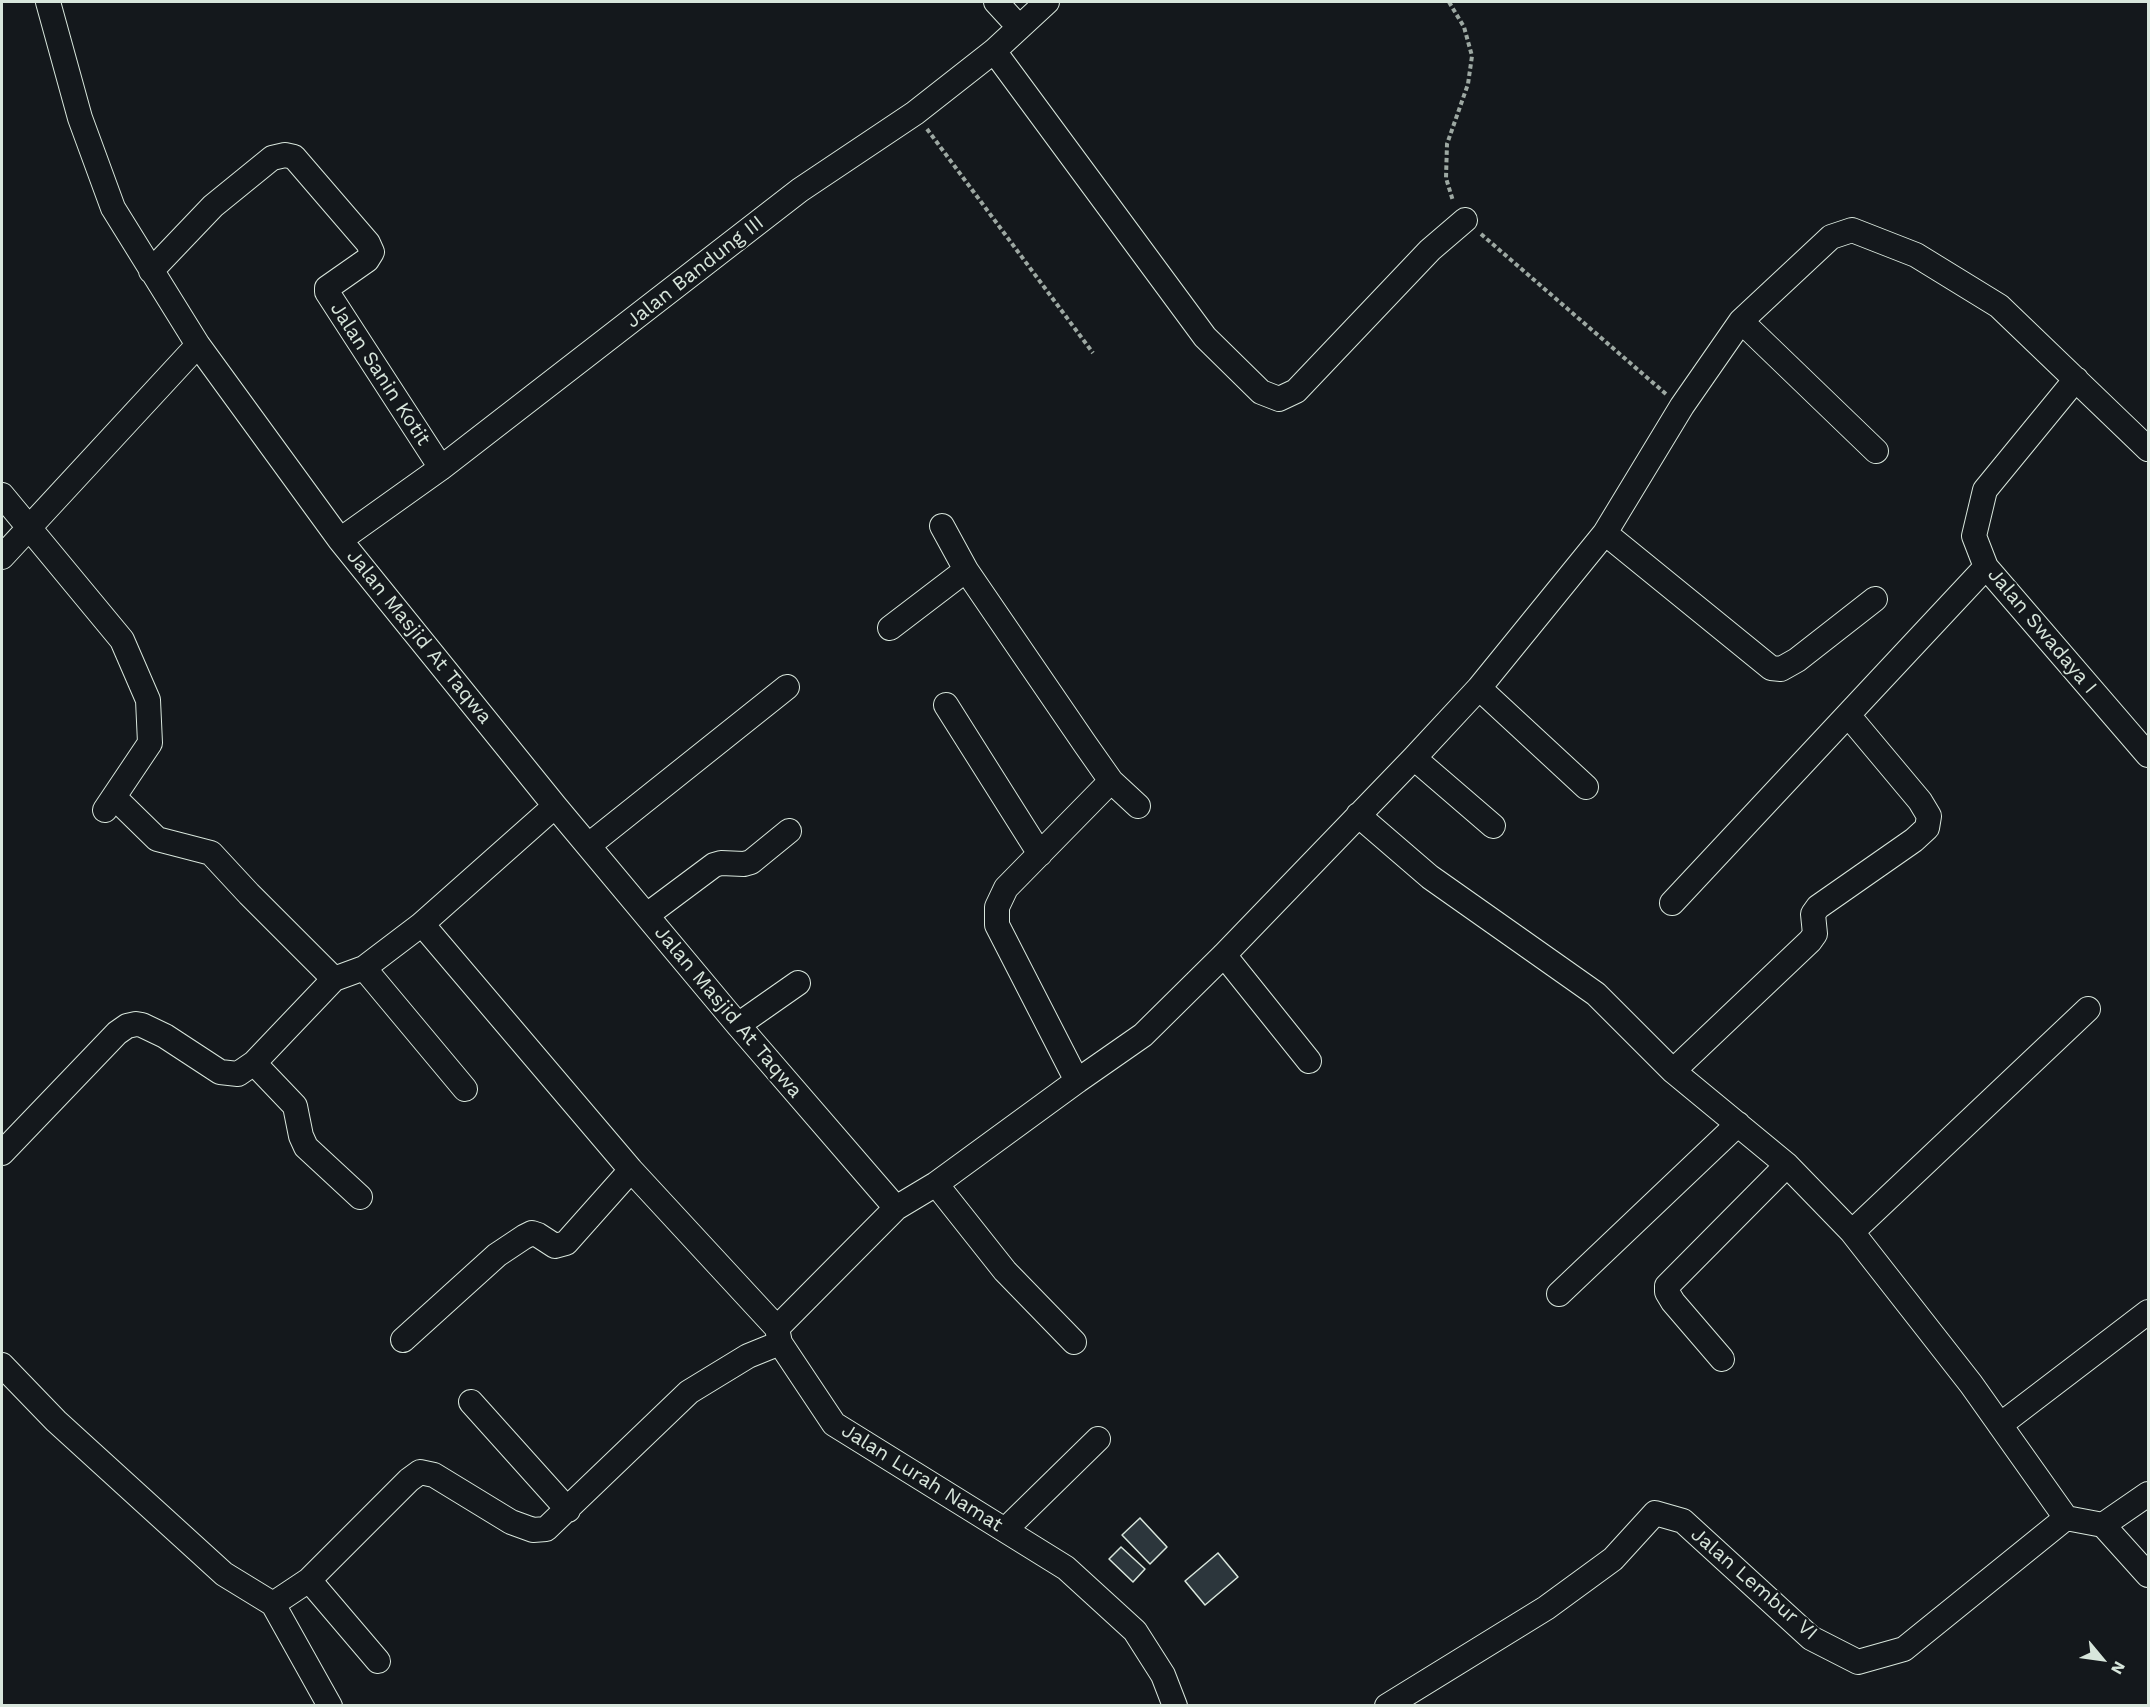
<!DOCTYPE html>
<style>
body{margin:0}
#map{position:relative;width:2150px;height:1707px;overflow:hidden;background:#14181c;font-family:"Work Sans",sans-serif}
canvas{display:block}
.frame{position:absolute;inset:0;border:3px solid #d8e6dc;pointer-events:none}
.north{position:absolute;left:2072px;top:1629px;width:60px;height:60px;-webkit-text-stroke:4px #14181c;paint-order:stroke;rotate:119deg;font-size:16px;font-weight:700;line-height:24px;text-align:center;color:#d8e6dc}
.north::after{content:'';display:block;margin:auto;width:21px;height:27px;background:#d8e6dc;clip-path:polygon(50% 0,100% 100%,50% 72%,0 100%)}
</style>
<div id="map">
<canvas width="2150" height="1707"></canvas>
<div class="frame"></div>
<div class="north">N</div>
</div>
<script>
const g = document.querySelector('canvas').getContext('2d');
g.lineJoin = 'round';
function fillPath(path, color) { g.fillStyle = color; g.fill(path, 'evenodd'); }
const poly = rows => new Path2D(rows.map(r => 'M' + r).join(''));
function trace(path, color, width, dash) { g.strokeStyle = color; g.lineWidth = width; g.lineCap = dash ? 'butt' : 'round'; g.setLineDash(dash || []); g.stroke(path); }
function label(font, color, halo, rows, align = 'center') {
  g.font = font + ' "Work Sans",sans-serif'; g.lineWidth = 4.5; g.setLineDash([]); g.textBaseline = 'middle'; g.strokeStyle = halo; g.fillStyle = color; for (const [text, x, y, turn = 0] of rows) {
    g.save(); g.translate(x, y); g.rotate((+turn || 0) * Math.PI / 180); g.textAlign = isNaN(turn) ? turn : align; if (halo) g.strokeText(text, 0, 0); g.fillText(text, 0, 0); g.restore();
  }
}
const building = poly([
 [1140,1518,1167,1547,1150,1564,1122,1535,1140,1518],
 [1121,1547,1145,1569,1133,1582,1109,1559,1121,1547],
 [1218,1553,1238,1577,1205,1605,1185,1581,1218,1553]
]);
const path = poly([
 [1449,2,1464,27,1472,56,1468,84,1447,144,1446,178,1453,201],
 [927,129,1093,353],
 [1481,234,1666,394]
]);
const minor = poly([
 [48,2,80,118,113,208,198,345,340,540,555,806,738,1025,896,1208],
 [996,2,1019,27],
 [994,51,1205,337,1261,392,1279,399,1296,391,1430,250,1465,220],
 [151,271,213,206,272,158,285,155,294,157,368,243,372,252,367,260,327,288,327,292,441,468],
 [1741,321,1876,451],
 [2076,379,1985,490,1974,536,1986,567,2148,755],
 [2,495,122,640,148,700,150,743,105,810],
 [942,526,966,570,1085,744,1111,781,1138,806],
 [1605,533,1771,668,1781,669,1797,660,1875,599],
 [340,540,441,468,800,190,915,113,994,51,1047,2],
 [2,557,198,345],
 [890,628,966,570],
 [1479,688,1586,787],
 [946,705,1040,854],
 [1414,758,1493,826],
 [114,797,157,839,211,853,249,894,334,979],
 [1358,815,1430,877,1596,994,1673,1071,1787,1165,1852,1232,1971,1384,2066,1518],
 [589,845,787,687],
 [1672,903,1986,567],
 [647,915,714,865,721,863,744,864,751,862,789,831],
 [422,924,631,1170,777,1328],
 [1224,955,1309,1061],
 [364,968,465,1089],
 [738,1025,798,983],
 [254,1063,295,1106,301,1136,306,1147,360,1197],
 [1673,1071,1810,941,1815,934,1813,914,1818,907,1914,840,1927,828,1929,816,1920,801,1848,715],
 [1077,1081,997,925,997,907,1006,888,1111,781],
 [2,1153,117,1033,127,1026,136,1024,142,1025,165,1036,220,1072,238,1074,254,1063,334,979,364,968,422,924,555,806],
 [936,1184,1005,1271,1074,1342],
 [1852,1232,2088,1009],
 [1559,1294,1738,1124],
 [403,1340,497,1255,524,1237,532,1233,538,1235,555,1246,566,1243,631,1170],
 [1722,1359,1673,1302,1667,1292,1667,1286,1787,1165],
 [2,1365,56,1421,224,1574,273,1604,330,1706],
 [471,1402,568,1510],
 [2000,1425,2148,1312],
 [2103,1525,2148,1494],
 [1005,1530,1098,1439],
 [309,1580,378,1661],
 [273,1604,309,1580,409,1480,420,1472,434,1475,511,1522,533,1530,546,1529,689,1392,748,1356,780,1343],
 [1175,1706,1163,1675,1135,1631,1066,1568,834,1424,780,1343,777,1328,896,1208,936,1184,1077,1081,1143,1035,1224,955,1414,758,1479,688,1605,533,1682,406,1741,321,1831,237,1852,230,1916,255,1999,306,2148,449],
 [1387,1706,1546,1608,1613,1559,1655,1513,1683,1521,1811,1638,1858,1662,1904,1649,2066,1518,2103,1525,2148,1575]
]);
const streetNames = [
 ["Jalan Bandung III",695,272,-38],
 ["Jalan Sanin Kotit",380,374,57],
 ["Jalan Swadaya I",2042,631,50],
 ["Jalan Masjid At Taqwa",419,637,51],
 ["Jalan Masjid At Taqwa",728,1012,50],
 ["Jalan Lurah Namat",922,1478,32],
 ["Jalan Lembur VI",1754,1584,41]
];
fillPath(building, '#2c363c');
trace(building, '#d8e6dc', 1.5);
trace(minor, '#d8e6dc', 26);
trace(path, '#9da8a2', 4, [4.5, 3]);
trace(minor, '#14181c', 24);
label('20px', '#d8e6dc', '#14181c', streetNames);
</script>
